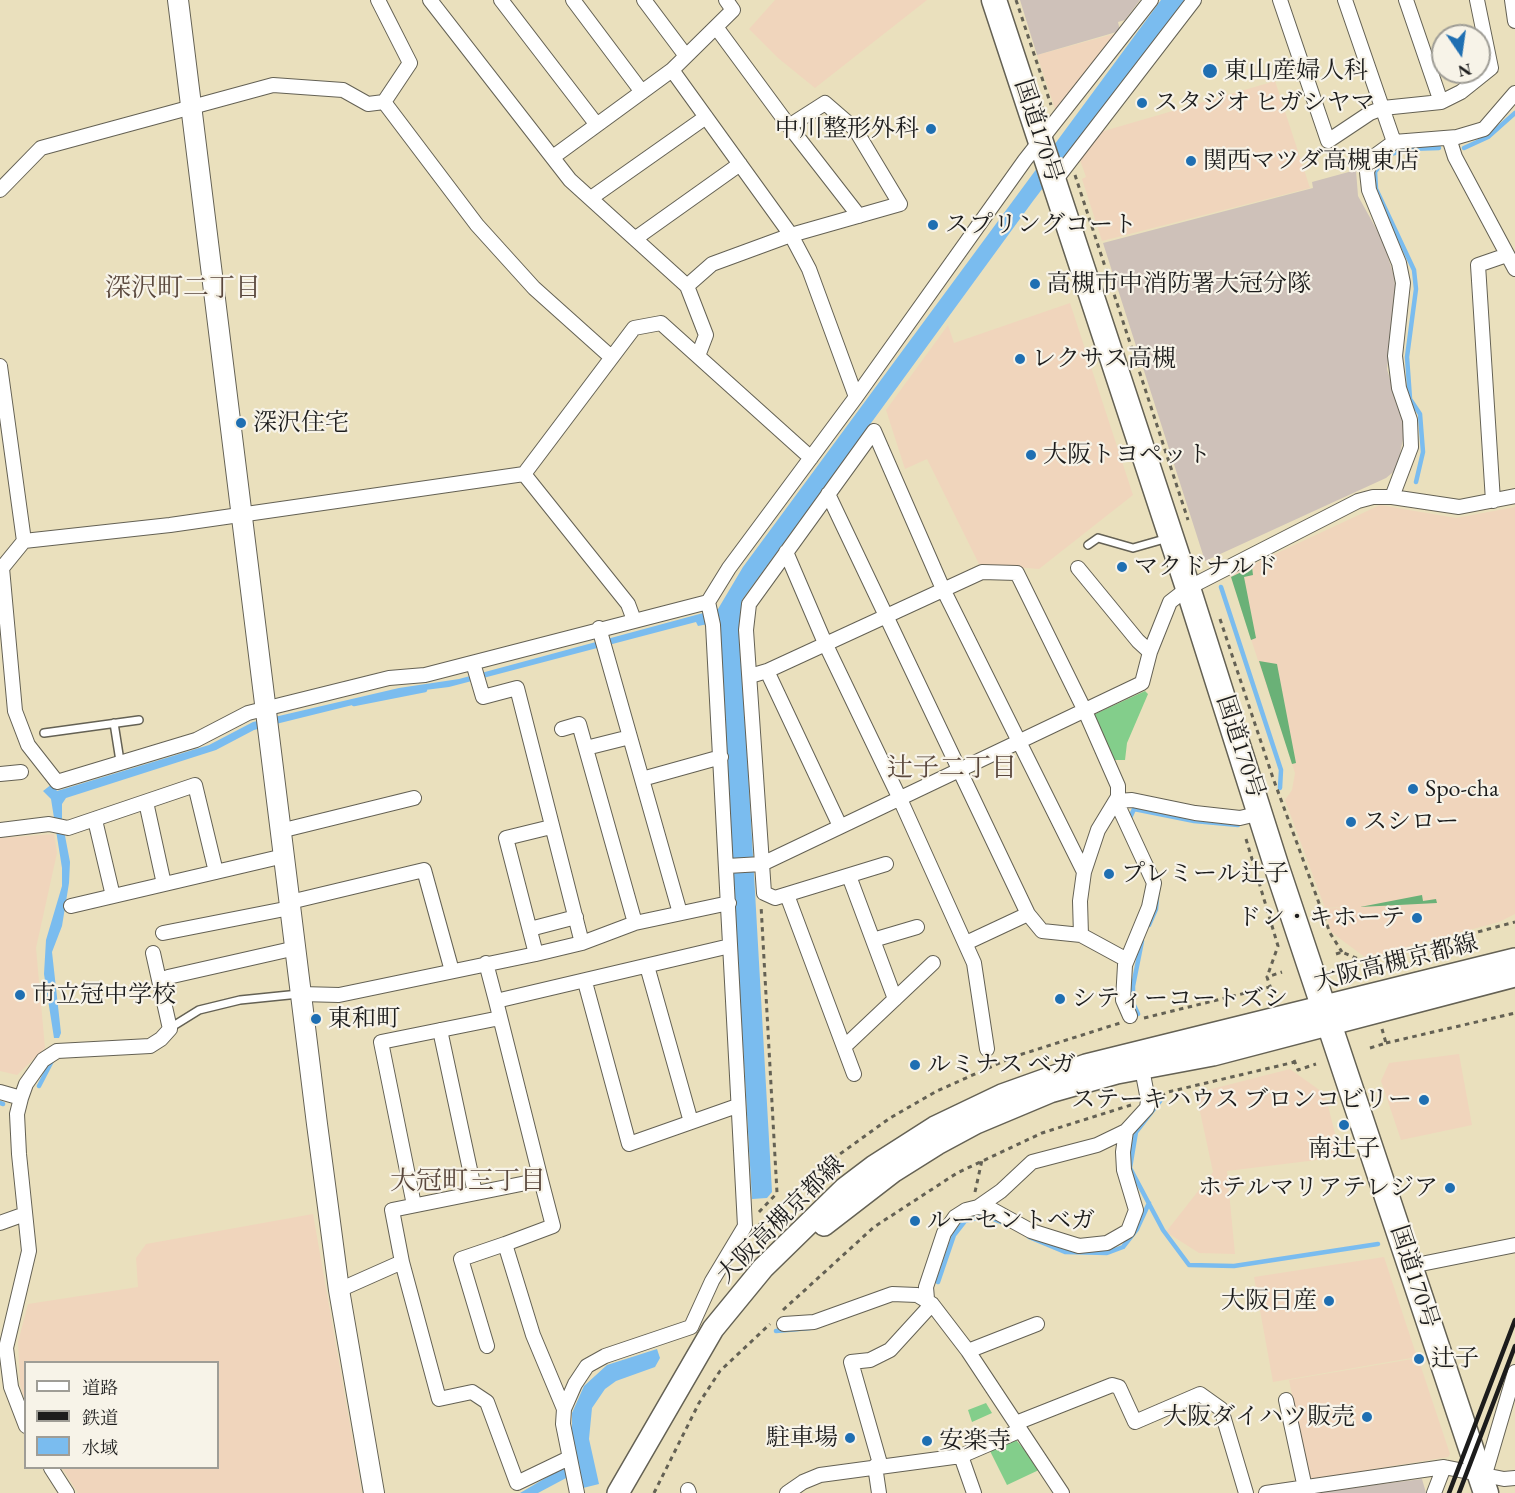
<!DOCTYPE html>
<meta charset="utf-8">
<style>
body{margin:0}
#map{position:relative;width:1515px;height:1493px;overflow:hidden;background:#eae0bd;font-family:"EB Garamond","Noto Serif JP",serif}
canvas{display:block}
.legend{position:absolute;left:24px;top:1361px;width:195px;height:108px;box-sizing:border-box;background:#f7f3e8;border:2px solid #9f9d96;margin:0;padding:8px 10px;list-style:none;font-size:18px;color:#1c1c1c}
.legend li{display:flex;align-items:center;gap:12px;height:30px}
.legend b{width:30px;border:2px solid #9f9d96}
.north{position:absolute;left:1431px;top:24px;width:60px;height:60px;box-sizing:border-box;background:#f7f3e8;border:2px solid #9f9d96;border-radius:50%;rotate:167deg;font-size:16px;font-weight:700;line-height:24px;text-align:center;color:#1c1c1c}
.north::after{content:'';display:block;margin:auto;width:21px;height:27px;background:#1f6fb2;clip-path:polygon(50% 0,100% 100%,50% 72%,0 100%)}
</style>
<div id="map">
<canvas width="1515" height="1493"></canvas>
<ul class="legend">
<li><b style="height:8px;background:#fff"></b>道路</li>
<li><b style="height:8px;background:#1c1c1c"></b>鉄道</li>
<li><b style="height:16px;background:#7abcef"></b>水域</li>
</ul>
<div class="north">N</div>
</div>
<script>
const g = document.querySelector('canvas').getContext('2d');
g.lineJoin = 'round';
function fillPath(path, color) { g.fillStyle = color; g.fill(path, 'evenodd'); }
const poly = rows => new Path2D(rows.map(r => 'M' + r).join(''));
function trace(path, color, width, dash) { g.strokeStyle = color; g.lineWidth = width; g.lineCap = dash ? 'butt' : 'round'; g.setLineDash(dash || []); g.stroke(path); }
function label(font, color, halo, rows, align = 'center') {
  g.font = font + ' "EB Garamond","Noto Serif JP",serif'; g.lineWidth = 4.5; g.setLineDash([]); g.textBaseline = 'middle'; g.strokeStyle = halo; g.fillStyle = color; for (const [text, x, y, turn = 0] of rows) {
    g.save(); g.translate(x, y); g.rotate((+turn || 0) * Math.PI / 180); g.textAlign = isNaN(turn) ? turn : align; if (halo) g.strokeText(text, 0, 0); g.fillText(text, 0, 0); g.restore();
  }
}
const built = poly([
 [775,0,927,0,815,88,778,58,749,29],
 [1121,32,1056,112,1037,55],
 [1275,81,1310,188,1102,241,1082,179,1086,177,1079,157,1100,129,1104,131],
 [1070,303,1133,495,1039,569,979,564,927,459,905,469,886,410,948,325,954,343],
 [1380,505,1456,518,1515,507,1515,914,1499,922,1366,958,1331,932,1325,909,1345,907,1325,908,1285,800,1292,790,1295,773,1230,575],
 [54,834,57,853,36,948,45,1048,17,1075,0,1071,0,838],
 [1459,1054,1472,1125,1401,1140,1381,1081,1389,1063],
 [1290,1069,1325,1094,1341,1157,1227,1171,1235,1254,1199,1253,1166,1232,1213,1172,1196,1093],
 [313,1214,362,1493,78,1493,62,1468,218,1468,218,1362,26,1362,25,1402,20,1384,18,1342,28,1304,138,1287,136,1258,146,1244],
 [1384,1257,1417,1357,1273,1382,1254,1277],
 [1418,1358,1450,1454,1448,1457,1309,1480,1289,1380]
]);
const industrial = poly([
 [1020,0,1140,0,1125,20,1118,22,1120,31,1037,55],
 [1356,170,1358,196,1383,241,1394,276,1396,293,1387,369,1405,429,1397,469,1386,478,1205,561,1103,243,1313,188,1312,182],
 [1422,1479,1426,1493,1311,1493]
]);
const green = poly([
 [1145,691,1148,694,1127,743,1125,760,1111,760,1093,715],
 [986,1403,992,1413,972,1422,968,1410],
 [1016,1440,1041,1469,1007,1485,990,1451]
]);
const forest = poly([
 [1252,567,1253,575,1244,577,1256,638,1251,640,1231,577],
 [1259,661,1277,664,1296,763,1292,764],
 [1422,895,1423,901,1436,899,1437,903,1360,907]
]);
const water = poly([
 [1161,0,1186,0,1033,201,742,600,740,627,772,1192,767,1198,752,1199,718,622,698,626,696,622,449,687,401,693,280,723,254,730,216,750,66,798,62,804,62,820,70,862,69,883,62,926,52,952,61,1033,59,1038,54,1038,44,974,46,940,62,886,62,868,51,799,43,791,52,784,57,791,209,745,253,722,399,688,459,679,718,609,743,567],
 [657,1349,660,1358,655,1367,616,1381,605,1389,592,1408,589,1439,599,1484,583,1488,580,1476,568,1477,538,1493,520,1493,576,1460,572,1440,572,1413,584,1386,607,1365]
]);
const stream = poly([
 [1464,148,1488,137,1515,113],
 [1416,482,1423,452,1420,414,1410,399,1407,357,1416,289,1414,270,1376,189,1375,172,1388,155,1407,149,1439,148],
 [1221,587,1281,770,1280,788],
 [354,704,425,690],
 [1129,820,1134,809,1194,821,1238,825],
 [1149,925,1156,909,1158,885],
 [1138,1014,1133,1003,1133,986,1142,941],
 [39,1086,54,1057],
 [1160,1101,1136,1132,1130,1168,1163,1230,1189,1265,1234,1266,1378,1244],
 [0,1103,3,1104],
 [1029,1237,1065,1252,1107,1253,1123,1247,1137,1229,1149,1203],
 [938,1282,954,1235,965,1221,985,1216,1001,1222],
 [776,1331,810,1328]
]);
const path = poly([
 [1016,0,1051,105],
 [1075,175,1188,520],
 [1220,619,1273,778,1330,933,1342,952],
 [1246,839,1278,946,1267,977],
 [1336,954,1342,952,1365,962,1368,977],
 [1365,962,1515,922],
 [1271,989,1267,977,1282,972],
 [1144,1018,1270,987],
 [1386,1043,1515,1013],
 [1370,1048,1386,1043,1382,1029],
 [1294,1060,1298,1070,1316,1064],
 [1161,1096,1168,1092,1295,1062],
 [975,1192,982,1160],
 [759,1212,777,1193,761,905],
 [759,1225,826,1164,890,1118,937,1091,1013,1057,1120,1023],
 [759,1230,769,1240],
 [783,1310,874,1227,957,1173,1042,1133,1131,1105],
 [654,1493,699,1403,720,1371,770,1324]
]);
const lane = poly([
 [1088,545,1098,538,1133,548,1168,538],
 [114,723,120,761],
 [44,733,139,720],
 [170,1028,199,1010,240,1000,299,994]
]);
const street = poly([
 [378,0,410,63,384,102],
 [430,0,570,180,687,286,706,335,698,356],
 [501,0,597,125],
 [573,0,642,92],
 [644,0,686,56],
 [1280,0,1328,141,1370,113,1383,108,1441,102,1461,92,1491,68,1477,0],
 [1345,0,1394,142],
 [1406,0,1441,102],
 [1512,0,1515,21],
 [672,70,733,10,726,0],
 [789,126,859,216],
 [1449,138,1455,157,1515,269],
 [553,157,672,70,791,235,809,269,856,397],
 [1054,182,1194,0],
 [0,190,41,148,273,85,343,90,368,104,384,102,477,225,534,288,611,357],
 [591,198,706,117],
 [636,238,740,164],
 [687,286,712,264,791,235,900,204,855,129,825,103,789,126,716,27],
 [0,366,24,541],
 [811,458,661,323,634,328,524,474,170,525,24,541,2,568,15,711,28,745,57,782,196,740,248,713,389,678,425,675,708,602,729,568,856,397,1025,160,1151,0],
 [524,474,628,604,634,620],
 [828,494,1028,914],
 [1392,497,1411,447,1410,420,1399,388,1395,356,1403,283,1399,263,1369,190,1367,172,1372,158,1394,142,1457,137,1484,129,1515,93],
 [1493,501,1478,265,1507,255],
 [786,552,825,643,900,799,974,963,987,1049],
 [1078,568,1138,641,1150,652],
 [599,628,680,913],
 [473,663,483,697,517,688,582,943],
 [767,671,840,826],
 [750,676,767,671,982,572,1017,573,1085,711,1118,786,1118,797,1098,830,1084,872,1080,901,1081,935,1127,960],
 [562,729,579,724,635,923],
 [586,748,630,737],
 [0,774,21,772],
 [642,779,721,757],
 [146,802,164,884],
 [95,820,113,896],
 [0,830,49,824,68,828,195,785,216,872],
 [280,831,414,798],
 [886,864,775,898,764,893,746,630,749,604,874,431,943,589,1084,872],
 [727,866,762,864,1142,683,1150,652,1170,602,1188,588,1358,501,1373,497,1392,497,1459,507,1515,496],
 [849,876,895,999],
 [787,895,854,1074],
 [290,902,424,870,452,971],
 [71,906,284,856],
 [530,929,576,917],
 [163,933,290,908],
 [873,940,917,927],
 [966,943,1028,914,1042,931,1081,935],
 [536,954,506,838,551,827],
 [486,963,496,1001],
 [647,966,691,1122],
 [168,977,296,948],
 [585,982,629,1144,737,1106],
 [301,994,339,995,536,954,582,943,635,923,729,903],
 [1130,1016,1123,1000,1125,965,1149,907,1154,883,1116,801,1132,800,1195,813,1240,818,1261,813],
 [440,1030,475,1193],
 [844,1047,933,963],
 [0,1092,21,1098],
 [541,1180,496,1001,730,946],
 [414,1205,381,1042,500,1018],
 [978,1207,1001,1191,1032,1162,1097,1145,1126,1131],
 [0,1223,25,1214],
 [402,1262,392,1210,541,1180,553,1226,505,1244,533,1335,564,1409],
 [1411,1266,1515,1245],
 [339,1290,402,1262,439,1399,472,1392,487,1402,517,1483,569,1458],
 [927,1299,926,1287,944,1233,955,1217,966,1210,978,1207,991,1209,1031,1231,1079,1246,1107,1243,1128,1231,1136,1210,1124,1170,1123,1152,1126,1131,1147,1108,1148,1100,1142,1069],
 [784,1324,814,1322,892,1294,917,1295,932,1304],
 [487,1346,461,1259,505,1244],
 [968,1351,1037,1324],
 [1286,1400,1305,1488],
 [1016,1423,1112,1385,1119,1387,1135,1422,1200,1394,1221,1409,1246,1493],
 [26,1426,11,1387,6,1348,29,1251,19,1154,17,1114,21,1098,26,1084,43,1060,57,1051,150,1046,161,1039,170,1029,153,953],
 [961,1456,974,1493],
 [875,1466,879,1493],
 [881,1467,851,1362,870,1360,890,1350,932,1304,968,1351,1062,1493],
 [51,1468,67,1493],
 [1485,1474,1515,1372],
 [688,1490,689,1493],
 [577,1493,563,1424,564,1409,575,1384,587,1366,605,1356,691,1327,712,1281,745,1226,713,625,708,602],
 [787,1493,803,1482,820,1475,961,1456,1019,1431],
 [1266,1493,1444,1467,1504,1479,1515,1478],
 [1434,1493,1444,1467]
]);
const secondary = poly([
 [178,0,317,1124,339,1290,374,1493]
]);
const primary = poly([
 [824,1225,894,1171,937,1144,976,1123,1050,1092,1117,1073,1213,1055,1515,976],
 [618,1493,713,1329,763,1268,845,1188,874,1166,935,1127,1002,1095,1086,1065,1515,959]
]);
const highway = poly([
 [994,0,1188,588,1277,868,1486,1493]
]);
const rail = poly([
 [1449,1493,1515,1320],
 [1459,1493,1515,1346]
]);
const markers = [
 [1210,71,8,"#1f6fb2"],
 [1142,103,6,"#1f6fb2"],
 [931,129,6,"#1f6fb2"],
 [1191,161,6,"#1f6fb2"],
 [933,225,6,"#1f6fb2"],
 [1035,284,6,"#1f6fb2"],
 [1020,359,6,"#1f6fb2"],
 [241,423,6,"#1f6fb2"],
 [1031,455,6,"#1f6fb2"],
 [1122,567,6,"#1f6fb2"],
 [1413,789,6,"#1f6fb2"],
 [1351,822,6,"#1f6fb2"],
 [1109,874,6,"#1f6fb2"],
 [1417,918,6,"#1f6fb2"],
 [20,995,6,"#1f6fb2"],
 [1060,999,6,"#1f6fb2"],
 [316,1019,6,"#1f6fb2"],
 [915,1065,6,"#1f6fb2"],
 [1424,1100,6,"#1f6fb2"],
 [1344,1125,6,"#1f6fb2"],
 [1450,1188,6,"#1f6fb2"],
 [915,1221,6,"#1f6fb2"],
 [1329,1301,6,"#1f6fb2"],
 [1419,1359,6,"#1f6fb2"],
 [1367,1417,6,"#1f6fb2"],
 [850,1438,6,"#1f6fb2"],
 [927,1441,6,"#1f6fb2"]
];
const poiNames = [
 ["東山産婦人科",1224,71],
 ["スタジオ ヒガシヤマ",1154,103],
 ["中川整形外科",919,129,"right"],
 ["関西マツダ高槻東店",1203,161],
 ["スプリングコート",945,225],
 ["高槻市中消防署大冠分隊",1047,284],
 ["レクサス高槻",1032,359],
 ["深沢住宅",253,423],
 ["大阪トヨペット",1043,455],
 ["マクドナルド",1134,567],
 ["Spo-cha",1425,789],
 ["スシロー",1363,822],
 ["プレミール辻子",1121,874],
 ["ドン・キホーテ",1405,918,"right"],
 ["市立冠中学校",32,995],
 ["シティーコートズシ",1072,999],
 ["東和町",328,1019],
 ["ルミナス ベガ",927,1065],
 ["ステーキハウス ブロンコビリー",1412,1100,"right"],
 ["南辻子",1344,1149,"center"],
 ["ホテルマリアテレジア",1438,1188,"right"],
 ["ルーセントベガ",927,1221],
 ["大阪日産",1317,1301,"right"],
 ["辻子",1431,1359],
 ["大阪ダイハツ販売",1355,1417,"right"],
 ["駐車場",838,1438,"right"],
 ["安楽寺",939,1441]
];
const streetNames = [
 ["国道170号",1038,131,72],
 ["国道170号",1240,747,72],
 ["大阪高槻京都線",1396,963,-14],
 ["大阪高槻京都線",781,1220,-45],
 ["国道170号",1414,1277,72]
];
const neighbourhoodNames = [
 ["深沢町二丁目",183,289],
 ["辻子二丁目",952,769],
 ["大冠町三丁目",468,1182]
];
fillPath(built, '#f0d5bc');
fillPath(industrial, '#cec1b9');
fillPath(green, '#83ce8b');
fillPath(forest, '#6ab177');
fillPath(water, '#7abcef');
trace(stream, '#7abcef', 4.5);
trace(lane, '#646154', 10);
trace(street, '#646154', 16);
trace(secondary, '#646154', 22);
trace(primary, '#646154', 24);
trace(highway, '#646154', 27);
trace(path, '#646154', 3, [4.5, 4.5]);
trace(lane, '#fff', 7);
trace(street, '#fff', 14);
trace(secondary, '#fff', 20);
trace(primary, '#fff', 21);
trace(highway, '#fff', 24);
trace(rail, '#1c1c1c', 4.5);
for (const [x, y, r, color] of markers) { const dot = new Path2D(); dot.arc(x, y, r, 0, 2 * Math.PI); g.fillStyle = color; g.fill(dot); trace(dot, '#f7f3e8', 2); }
label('24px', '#1c1c1c', '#f7f3e8', poiNames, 'left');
label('24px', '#1c1c1c', '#f7f3e8', streetNames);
label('26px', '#5a483d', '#f7f3e8', neighbourhoodNames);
</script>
